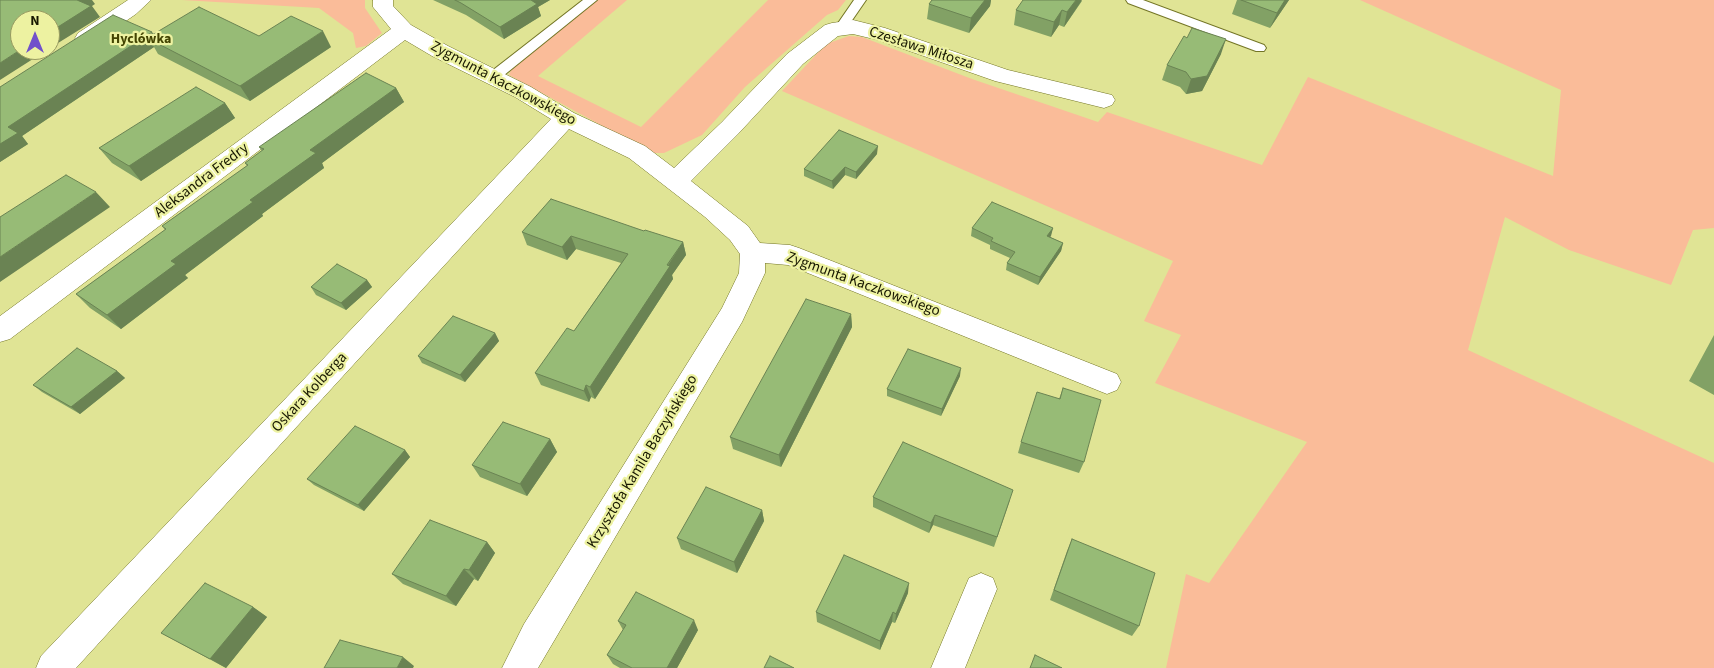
<!DOCTYPE html>
<meta charset="utf-8">
<style>
body{margin:0}
#map{position:relative;width:1714px;height:668px;overflow:hidden;background:#e0e495;font-family:"Source Sans 3",sans-serif}
canvas{display:block}
.north{position:absolute;left:10px;top:10px;width:50px;height:50px;box-sizing:border-box;background:#edf2a1;border:1px solid #979a61;border-radius:50%;rotate:0deg;font-size:14px;font-weight:700;line-height:20px;text-align:center;color:#171700}
.north::after{content:'';display:block;margin:auto;width:18px;height:22px;background:#7151cb;clip-path:polygon(50% 0,100% 100%,50% 72%,0 100%)}
</style>
<div id="map">
<canvas width="1714" height="668"></canvas>
<div class="north">N</div>
</div>
<script>
const g = document.querySelector('canvas').getContext('2d');
g.lineJoin = 'round';
function fillPath(path, color) { g.fillStyle = color; g.fill(path, 'evenodd'); }
const poly = rows => new Path2D(rows.map(r => 'M' + r).join(''));
function trace(path, color, width, dash) { g.strokeStyle = color; g.lineWidth = width; g.lineCap = dash ? 'butt' : 'round'; g.setLineDash(dash || []); g.stroke(path); }
function label(font, color, halo, rows, align = 'center') {
  g.font = font + ' "Source Sans 3",sans-serif'; g.lineWidth = 4.5; g.setLineDash([]); g.textBaseline = 'middle'; g.strokeStyle = halo; g.fillStyle = color; for (const [text, x, y, turn = 0] of rows) {
    g.save(); g.translate(x, y); g.rotate((+turn || 0) * Math.PI / 180); g.textAlign = isNaN(turn) ? turn : align; if (halo) g.strokeText(text, 0, 0); g.fillText(text, 0, 0); g.restore();
  }
}
const green = poly([
 [182,0,365,0,365,8,382,33,366,46,356,48,353,33,319,8],
 [597,0,627,0,538,76,641,127,768,0,846,0,838,10,827,15,745,87,702,135,664,153,652,153,509,75,511,70],
 [1360,0,1714,0,1714,228,1693,230,1671,285,1569,250,1505,217,1468,350,1714,463,1714,668,1166,668,1186,574,1209,583,1307,442,1155,383,1181,335,1144,321,1173,261,782,91,826,44,849,36,862,37,972,79,1098,122,1107,112,1262,165,1308,77,1553,176,1561,90]
]);
const service = poly([
 [583,0,597,0,498,80,488,80,486,77,488,74,583,0],
 [854,0,866,0,844,32,836,32,834,29,854,0],
 [1126,0,1143,0,1264,45,1266,48,1264,51,1256,51,1128,3,1126,0]
]);
const minor = poly([
 [128,0,151,0,136,14,94,43,86,45,78,43,75,38,78,33,128,0],
 [373,0,393,0,393,6,411,25,448,46,531,87,574,113,645,146,674,168,722,122,787,54,825,25,832,23,853,20,885,28,1008,70,1112,95,1115,100,1112,105,1104,108,995,81,878,40,853,34,838,36,803,64,738,134,691,181,748,226,760,243,790,245,799,248,1117,374,1121,382,1117,390,1107,394,1097,390,788,265,765,263,765,273,742,322,538,668,502,668,524,624,722,308,739,273,740,254,730,240,705,217,629,158,569,129,76,668,36,668,41,656,551,119,515,97,432,56,405,40,10,339,0,342,0,316,391,29,373,7,373,0],
 [981,573,993,578,997,589,965,668,931,668,969,578,981,573]
]);
const wall = poly([
 [433,0,550,0,538,7,541,16,504,39,466,15],
 [932,0,991,0,990,6,969,33,927,19,929,4],
 [1237,0,1289,0,1270,28,1232,14],
 [1082,1,1064,27,1059,25,1051,37,1014,25,1016,10],
 [154,34,259,36,331,47,250,101,158,54,154,47,22,136,28,144,0,162,0,87],
 [1221,54,1202,91,1186,94,1180,87,1162,80,1167,65],
 [396,88,404,102,322,163,324,168,262,214,263,216,185,275,188,278,121,329,90,308,76,294,165,230,162,226,247,166,245,163,262,151,259,147],
 [225,103,235,118,141,181,112,163,99,148],
 [877,154,856,179,845,175,833,189,804,176,804,169],
 [972,228,1053,228,1050,237,1063,243,1061,251,1038,285,1006,270,1007,263,1010,258,990,249,990,245,971,236],
 [644,231,683,242,686,255,672,275,673,279,595,399,591,397,589,402,541,385,535,373,574,331,621,263,576,249,567,260,527,245,522,232],
 [367,280,372,287,346,310,316,295,311,287],
 [851,314,852,327,781,467,733,449,730,437],
 [495,333,499,341,465,382,422,363,418,356],
 [1714,335,1714,395,1689,381],
 [117,371,125,378,80,414,42,392,33,385],
 [960,376,941,416,887,396,887,389],
 [1063,388,1084,462,1079,473,1018,453,1021,442,1059,399],
 [550,439,557,452,527,496,480,477,472,465],
 [405,450,410,457,364,511,314,485,307,479],
 [873,497,1010,500,994,547,933,525,929,533,873,507],
 [762,510,764,521,737,573,681,549,677,538],
 [1072,539,1139,626,1132,636,1050,600,1067,551],
 [487,542,495,553,478,581,474,579,456,606,403,584,392,574],
 [908,593,895,623,892,622,880,650,817,622,816,612],
 [253,607,267,617,226,668,161,633],
 [618,621,698,630,677,668,620,668,613,664,607,655,623,630]
]);
const shadedWall = poly([
 [76,0,92,0,95,4,92,6,100,17,50,48,50,32],
 [529,0,550,0,538,7,541,16,504,39,500,27],
 [985,0,991,0,990,6,969,33,971,18],
 [1076,0,1082,0,1064,27,1067,12],
 [1285,0,1289,0,1270,28,1277,13],
 [1062,10,1059,25,1051,37,1054,22],
 [323,31,331,47,250,101,240,86],
 [152,32,160,43,147,38,154,47,22,136,28,144,0,162,0,144,8,127],
 [1226,39,1221,54,1202,91,1186,94,1191,79],
 [20,50,47,50,0,80,0,63],
 [396,88,404,102,322,163,324,168,262,214,263,216,185,275,188,278,121,329,107,315,171,261,250,200,310,150],
 [225,103,235,118,141,181,129,166],
 [878,146,877,154,856,179,856,172],
 [845,167,845,175,833,189,832,181],
 [96,192,110,207,0,282,0,257],
 [1053,228,1051,236,1045,244,1047,236],
 [571,236,576,249,567,260,562,247],
 [683,242,686,255,672,275,673,279,595,399,590,387],
 [1063,243,1061,251,1038,285,1040,277],
 [367,280,372,287,346,310,341,303],
 [851,314,852,327,781,467,779,455],
 [495,333,499,341,465,382,460,375],
 [961,368,960,376,941,416,942,409],
 [117,371,125,378,80,414,71,407],
 [586,385,591,397,589,402,584,391],
 [550,439,557,452,527,496,520,484],
 [405,450,410,457,364,511,358,505],
 [762,510,764,521,737,573,734,562],
 [935,515,933,525,929,533,931,523],
 [487,542,495,553,478,581,469,570],
 [464,569,474,579,456,606,446,596],
 [909,583,908,593,895,623,896,614],
 [253,607,267,617,226,668,210,659],
 [893,612,892,622,880,650,880,641],
 [694,620,698,630,677,668,667,668],
 [403,657,414,666,413,668,397,668]
]);
const building = poly([
 [0,0,77,0,91,6,50,32,50,20,20,20,20,50,0,63,0,0],
 [455,0,531,0,537,4,500,27,461,3,455,0],
 [932,0,985,0,971,18,929,4,932,0],
 [1023,0,1076,0,1067,12,1062,10,1054,22,1016,10,1023,0],
 [1241,0,1285,0,1277,13,1241,0],
 [199,7,259,36,291,16,323,31,240,86,147,38,199,7],
 [113,15,152,32,8,127,18,133,0,144,0,87,113,15],
 [1192,28,1226,39,1207,76,1191,79,1186,72,1167,65,1184,36,1187,38,1192,28],
 [366,73,396,88,310,150,316,153,250,200,253,202,171,261,176,264,107,315,76,294,166,229,162,226,248,165,245,163,264,149,259,147,366,73],
 [196,87,225,103,129,166,99,148,196,87],
 [839,130,878,146,856,172,845,167,832,181,804,169,839,130],
 [66,175,96,192,0,257,0,217,66,175],
 [551,199,644,231,645,230,683,242,667,265,670,266,590,387,586,385,584,391,535,373,567,328,574,331,628,254,571,236,562,247,522,232,551,199],
 [992,202,1053,228,1047,236,1063,243,1040,277,1007,263,1015,252,991,241,993,238,972,228,992,202],
 [337,264,367,280,341,303,311,287,337,264],
 [806,299,851,314,779,455,730,437,806,299],
 [453,316,495,333,460,375,418,356,453,316],
 [77,348,117,371,71,407,33,385,77,348],
 [908,349,961,368,942,409,887,389,908,349],
 [1063,388,1101,400,1084,462,1021,442,1037,392,1060,399,1063,388],
 [503,422,550,439,520,484,472,465,503,422],
 [355,426,405,450,358,505,307,479,355,426],
 [903,442,1013,490,997,537,935,515,931,523,873,497,903,442],
 [706,487,762,510,734,562,677,538,706,487],
 [430,520,487,542,469,570,464,569,446,596,392,574,430,520],
 [1072,539,1155,573,1139,626,1054,590,1072,539],
 [844,555,909,583,896,614,893,612,880,641,816,612,844,555],
 [205,583,253,607,210,659,161,633,205,583],
 [636,592,694,620,667,668,632,668,607,655,626,625,618,621,636,592],
 [340,640,403,657,397,668,324,668,340,640],
 [1035,655,1062,668,1030,668,1035,655],
 [770,656,794,668,764,668,770,656]
]);
const farNeighbourhoodnames = [
 ["Hyclówka",141,40]
];
const streetNames = [
 ["Czesława Miłosza",921,49,18],
 ["Zygmunta Kaczkowskiego",503,84,28],
 ["Aleksandra Fredry",202,181,-37],
 ["Zygmunta Kaczkowskiego",863,285,20],
 ["Oskara Kolberga",310,393,-47],
 ["Krzysztofa Kamila Baczyńskiego",643,462,-59]
];
fillPath(green, '#fabc99');
trace(service, '#737525', 2);
trace(minor, '#737525', 1);
fillPath(service, '#fff');
fillPath(minor, '#fff');
fillPath(wall, '#82a165');
fillPath(shadedWall, '#6a8353');
fillPath(building, '#97bb76');
trace(building, '#6a8353', 1);
label('bold 14px', '#434402', '#edf2a1', farNeighbourhoodnames);
label('15px', '#171700', '#edf2a1', streetNames);
</script>
